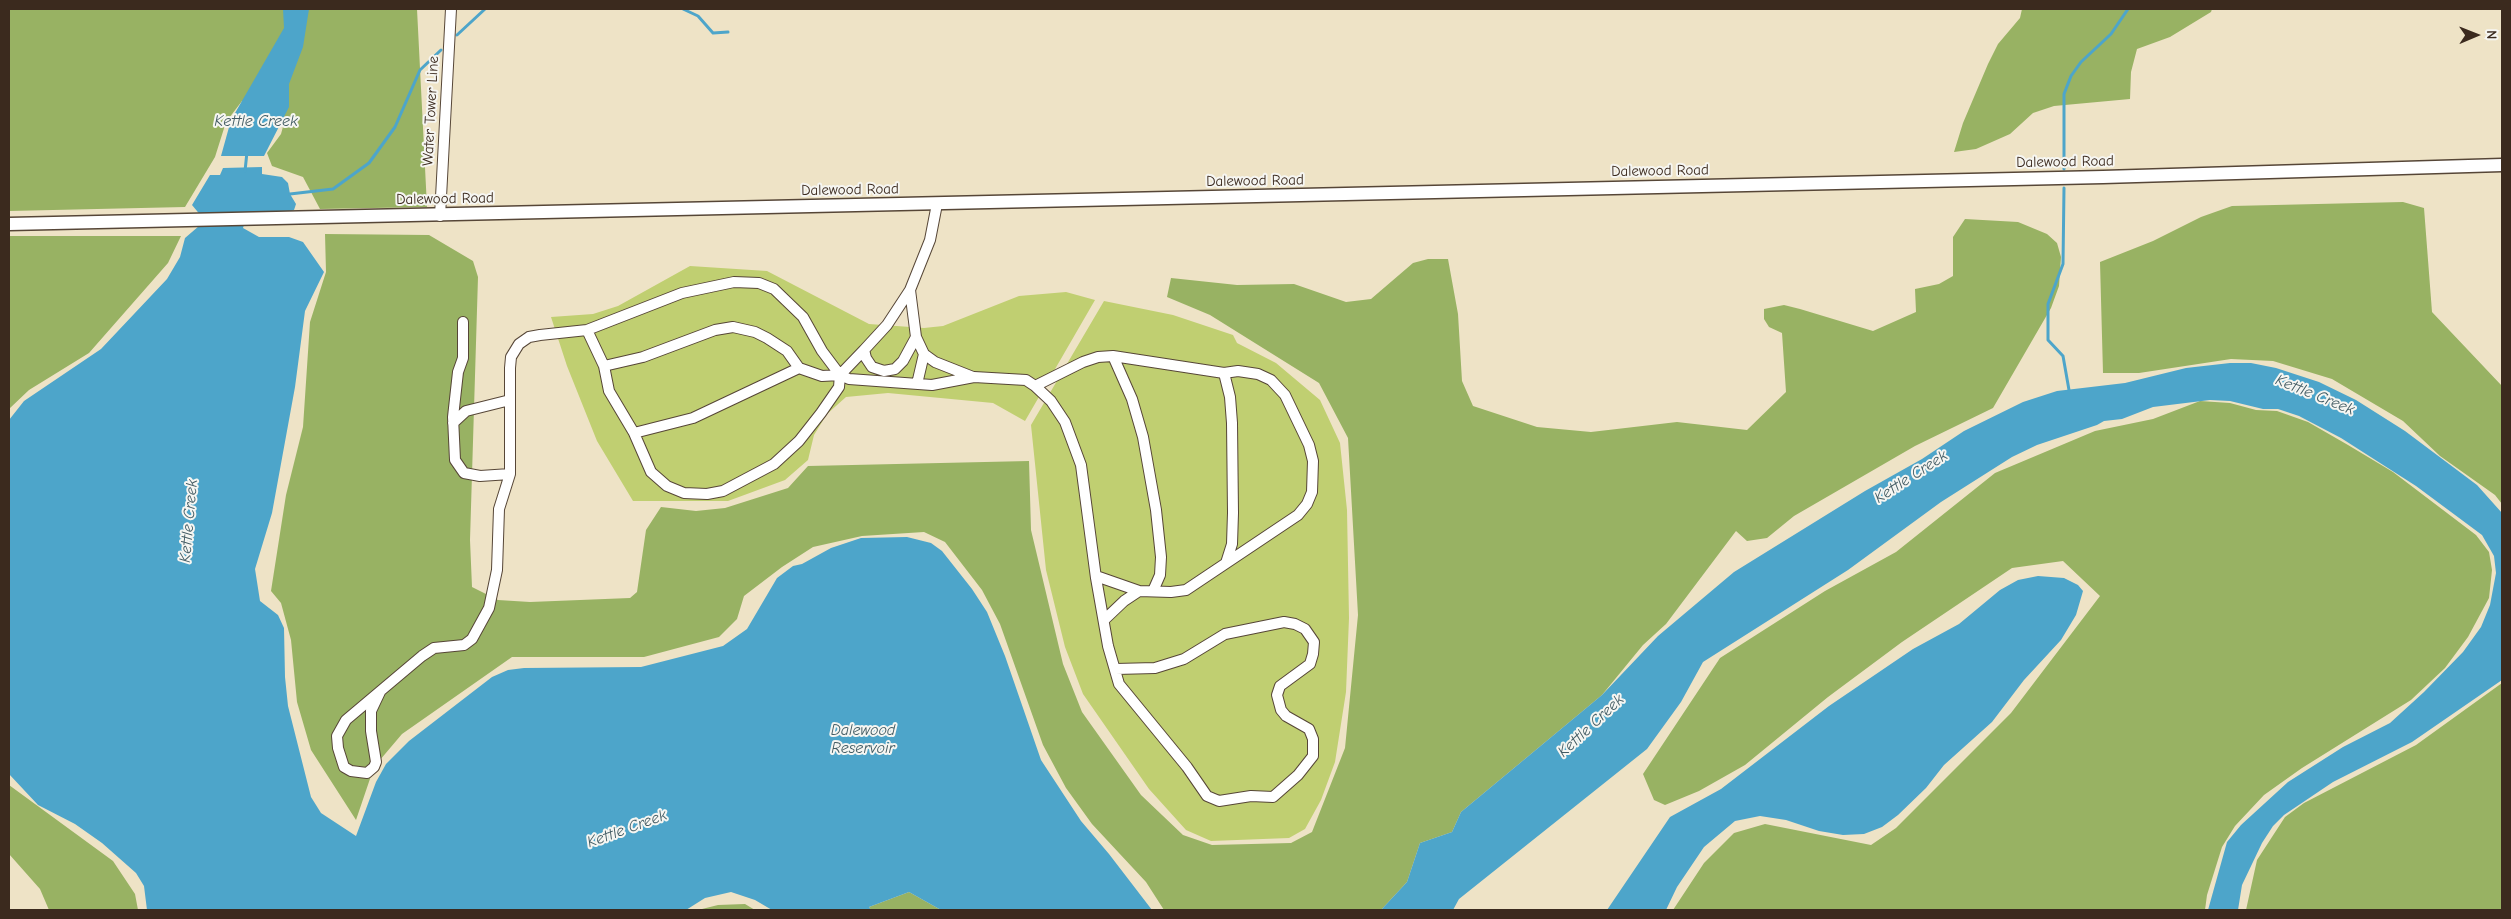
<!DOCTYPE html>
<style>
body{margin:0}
#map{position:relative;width:2511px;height:919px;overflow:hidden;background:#eee3c6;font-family:"Comic Neue",sans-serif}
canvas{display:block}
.frame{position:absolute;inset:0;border:10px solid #3b2a1e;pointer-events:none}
.north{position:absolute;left:2451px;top:10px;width:50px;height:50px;-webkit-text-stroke:4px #f6f6f2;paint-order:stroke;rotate:89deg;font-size:14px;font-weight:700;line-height:20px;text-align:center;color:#3b2a1e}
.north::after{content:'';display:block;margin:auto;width:18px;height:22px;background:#3b2a1e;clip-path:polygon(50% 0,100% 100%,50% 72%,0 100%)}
</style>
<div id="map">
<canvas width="2511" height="919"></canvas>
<div class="frame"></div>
<div class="north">N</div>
</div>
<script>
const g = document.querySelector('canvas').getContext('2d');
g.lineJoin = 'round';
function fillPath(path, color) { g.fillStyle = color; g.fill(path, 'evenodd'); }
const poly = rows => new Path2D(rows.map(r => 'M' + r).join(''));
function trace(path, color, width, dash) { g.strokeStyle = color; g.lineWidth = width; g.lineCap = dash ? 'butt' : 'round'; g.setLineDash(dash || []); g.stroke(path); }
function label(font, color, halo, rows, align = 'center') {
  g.font = font + ' "Comic Neue",sans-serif'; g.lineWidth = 4; g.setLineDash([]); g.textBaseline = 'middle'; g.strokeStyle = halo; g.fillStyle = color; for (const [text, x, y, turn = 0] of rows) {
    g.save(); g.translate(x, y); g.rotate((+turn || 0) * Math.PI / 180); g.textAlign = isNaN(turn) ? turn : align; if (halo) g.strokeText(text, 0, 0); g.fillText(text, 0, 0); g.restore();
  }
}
const green = poly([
 [690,266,767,271,869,324,924,328,943,326,1019,296,1066,292,1095,300,1025,421,993,403,888,393,846,397,827,414,814,435,808,460,785,480,728,501,633,501,597,441,567,366,551,317,593,314,618,306],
 [1104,301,1173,315,1233,335,1237,343,1276,363,1320,400,1340,443,1347,510,1349,618,1346,692,1335,762,1321,800,1305,829,1289,838,1211,841,1186,830,1149,789,1083,694,1065,647,1046,570,1031,425]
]);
const forest = poly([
 [9,9,417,9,427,207,320,209,303,177,272,166,267,153,281,134,284,123,279,112,242,101,226,122,215,157,185,207,9,211],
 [2022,9,2212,9,2211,12,2170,37,2137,49,2131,72,2130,99,2054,106,2033,113,2010,134,1976,149,1954,152,1963,123,1988,64,1998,44,2020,18],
 [2403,202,2424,208,2432,312,2502,386,2502,504,2495,495,2440,456,2403,421,2332,379,2273,361,2231,359,2139,373,2103,373,2100,262,2153,241,2201,217,2232,206],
 [1965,219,2018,222,2047,234,2057,243,2061,257,2059,286,2051,308,1993,408,1915,446,1794,516,1767,538,1747,541,1736,531,1666,624,1643,645,1602,695,1461,812,1452,832,1420,843,1407,882,1381,910,1164,910,1146,882,1092,824,1066,788,1043,745,1000,624,982,590,945,542,924,532,862,536,813,547,782,567,744,596,737,619,719,637,644,657,512,657,402,734,374,767,356,820,311,750,297,702,291,640,281,603,271,591,286,495,303,427,310,322,326,272,325,234,429,235,473,261,478,277,470,540,472,587,498,600,530,602,630,598,637,592,646,530,661,507,696,511,725,508,788,488,808,466,1029,461,1031,530,1063,664,1082,712,1141,795,1183,835,1212,845,1291,843,1312,832,1345,748,1358,615,1348,438,1319,383,1210,315,1167,297,1171,278,1237,285,1294,284,1346,302,1371,299,1413,263,1428,259,1448,259,1458,314,1462,381,1473,406,1537,427,1591,432,1677,422,1747,430,1786,392,1782,333,1769,327,1764,319,1764,309,1784,305,1800,309,1873,331,1916,312,1915,289,1939,284,1953,276,1953,237],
 [9,236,181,236,168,263,89,353,29,390,9,409],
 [2200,401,2230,403,2256,410,2277,411,2308,422,2348,445,2393,472,2476,535,2489,552,2492,570,2489,598,2468,637,2445,668,2411,700,2302,768,2264,795,2235,826,2222,847,2207,895,2205,910,1673,910,1704,863,1734,833,1765,824,1871,845,1896,828,2011,713,2100,596,2063,561,2012,568,1902,642,1828,697,1745,765,1699,791,1665,805,1654,800,1643,774,1720,658,1825,591,1896,552,1995,473,2095,431,2153,419],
 [2502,683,2502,910,2246,910,2257,860,2285,817,2304,803,2416,745],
 [9,785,113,861,135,894,138,910,49,910,40,889,9,854],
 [909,892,941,910,871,910,869,907],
 [745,904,755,910,698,910,718,905]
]);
const water = poly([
 [283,9,309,9,303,47,289,84,289,107,264,156,221,156,231,120,284,28],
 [262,167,262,174,282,177,288,183,290,194,296,204,294,210,278,216,246,218,243,228,259,237,289,237,303,242,324,272,305,311,295,387,272,513,255,569,260,601,278,615,284,628,285,677,288,706,311,797,321,813,356,836,376,782,386,764,409,741,492,677,508,670,524,668,641,667,723,646,747,629,777,578,793,566,802,564,831,548,861,538,907,537,931,543,942,551,972,589,987,612,1005,656,1041,760,1081,821,1109,854,1152,910,941,910,909,892,869,907,871,910,772,910,755,900,731,892,705,898,686,910,147,910,144,886,136,873,102,843,75,824,38,805,9,774,9,420,24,401,101,349,167,279,180,257,185,238,199,226,202,217,192,205,210,175,220,175,223,168],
 [2230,363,2251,363,2276,368,2319,382,2356,400,2405,431,2477,485,2502,513,2502,680,2412,742,2333,782,2284,815,2273,826,2262,843,2242,885,2238,910,2208,910,2227,842,2241,825,2288,782,2343,747,2390,723,2424,692,2463,652,2481,627,2490,605,2496,573,2494,556,2482,535,2416,486,2341,438,2299,416,2278,409,2263,409,2230,401,2210,400,2153,407,2122,419,2104,421,2097,425,2037,445,2012,457,1941,502,1848,570,1703,662,1681,702,1647,749,1459,899,1453,910,1381,910,1407,882,1420,843,1452,832,1461,812,1602,695,1658,636,1734,572,1865,491,1922,459,1964,431,2023,402,2057,391,2125,383,2186,368],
 [2038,576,2064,578,2078,585,2083,591,2076,615,2061,640,2024,680,1992,722,1944,765,1926,788,1898,815,1882,827,1864,834,1843,835,1819,831,1786,820,1760,816,1735,821,1704,847,1677,887,1666,910,1607,910,1670,817,1721,789,1829,706,1913,649,1959,624,2000,590,2018,580]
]);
const stream = poly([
 [683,9,698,16,713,33,728,32],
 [457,35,485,9],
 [2064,169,2064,94,2071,76,2081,62,2111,34,2128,9],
 [245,171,247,152],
 [2064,188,2063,264,2048,304,2048,340,2063,356,2069,390],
 [290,194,333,189,369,163,395,127,420,70,441,50]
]);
const minor = poly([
 [440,216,451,9],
 [910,290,916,337,924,354,935,362,973,377],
 [463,322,463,358,458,372,453,417,455,460,464,473,480,476,510,474],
 [587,330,604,366,609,391,634,433,651,472,667,486,684,493,707,494,723,491,774,464,799,441,821,413,839,387,840,375,864,350],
 [916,337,903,361,895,369,884,371,872,367,866,358,864,350,887,325,910,290,930,240,937,204],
 [604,366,643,357,715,330,733,327,755,332,767,338,787,351,799,368,822,376,840,375],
 [1224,373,1230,397,1232,423,1233,513,1232,544,1226,563],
 [917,384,924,354],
 [1035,386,1083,362,1098,357,1113,356],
 [453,423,466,411,510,400],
 [634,433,693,418,799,368],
 [1096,576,1139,591],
 [1104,620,1124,601,1139,591,1171,592,1186,590,1298,515,1307,504,1312,492,1313,461,1309,445,1285,395,1271,380,1258,374,1238,371,1224,373,1113,356,1132,399,1143,437,1156,510,1161,557,1160,575,1153,591],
 [380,692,371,711,371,731,376,762,374,767,367,773,351,771,344,767,338,748,337,736,346,720,422,656,434,648,464,645,472,639,489,608,497,570,499,509,510,474,510,368,511,357,519,344,529,337,540,335,587,330,682,293,734,282,759,283,774,289,803,317,822,351,840,375,849,379,932,385,974,377,1026,380,1035,386,1051,401,1065,422,1081,465,1096,578,1108,646,1119,684,1187,767,1207,796,1219,801,1251,796,1273,797,1298,775,1313,756,1313,739,1309,729,1286,716,1281,710,1277,695,1280,686,1310,664,1313,654,1314,642,1305,629,1295,624,1284,622,1225,634,1184,659,1155,668,1116,669]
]);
const major = poly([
 [9,224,2103,177,2502,165]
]);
const streetNames = [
 ["Water Tower Line",431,111,-87],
 ["Dalewood Road",2065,162,-1],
 ["Dalewood Road",1660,171,-1],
 ["Dalewood Road",1255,181,-1],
 ["Dalewood Road",850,190,-1],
 ["Dalewood Road",445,199,-1]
];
const waterNames = [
 ["Kettle Creek",256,121],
 ["Kettle Creek",2315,395,22],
 ["Kettle Creek",1911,477,-33],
 ["Kettle Creek",189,521,-85],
 ["Kettle Creek",1591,726,-43],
 ["Dalewood",863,730],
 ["Reservoir",863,748],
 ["Kettle Creek",627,829,-20]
];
fillPath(green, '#c0cf71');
fillPath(forest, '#98b263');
fillPath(water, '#4da5ca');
trace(stream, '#4da5ca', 3);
trace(minor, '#564637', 12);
trace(major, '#564637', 15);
trace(minor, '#fff', 10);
trace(major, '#fff', 12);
label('15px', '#3b2a1e', '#f6f6f2', streetNames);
label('italic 16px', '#425b63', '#f6f6f2', waterNames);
</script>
